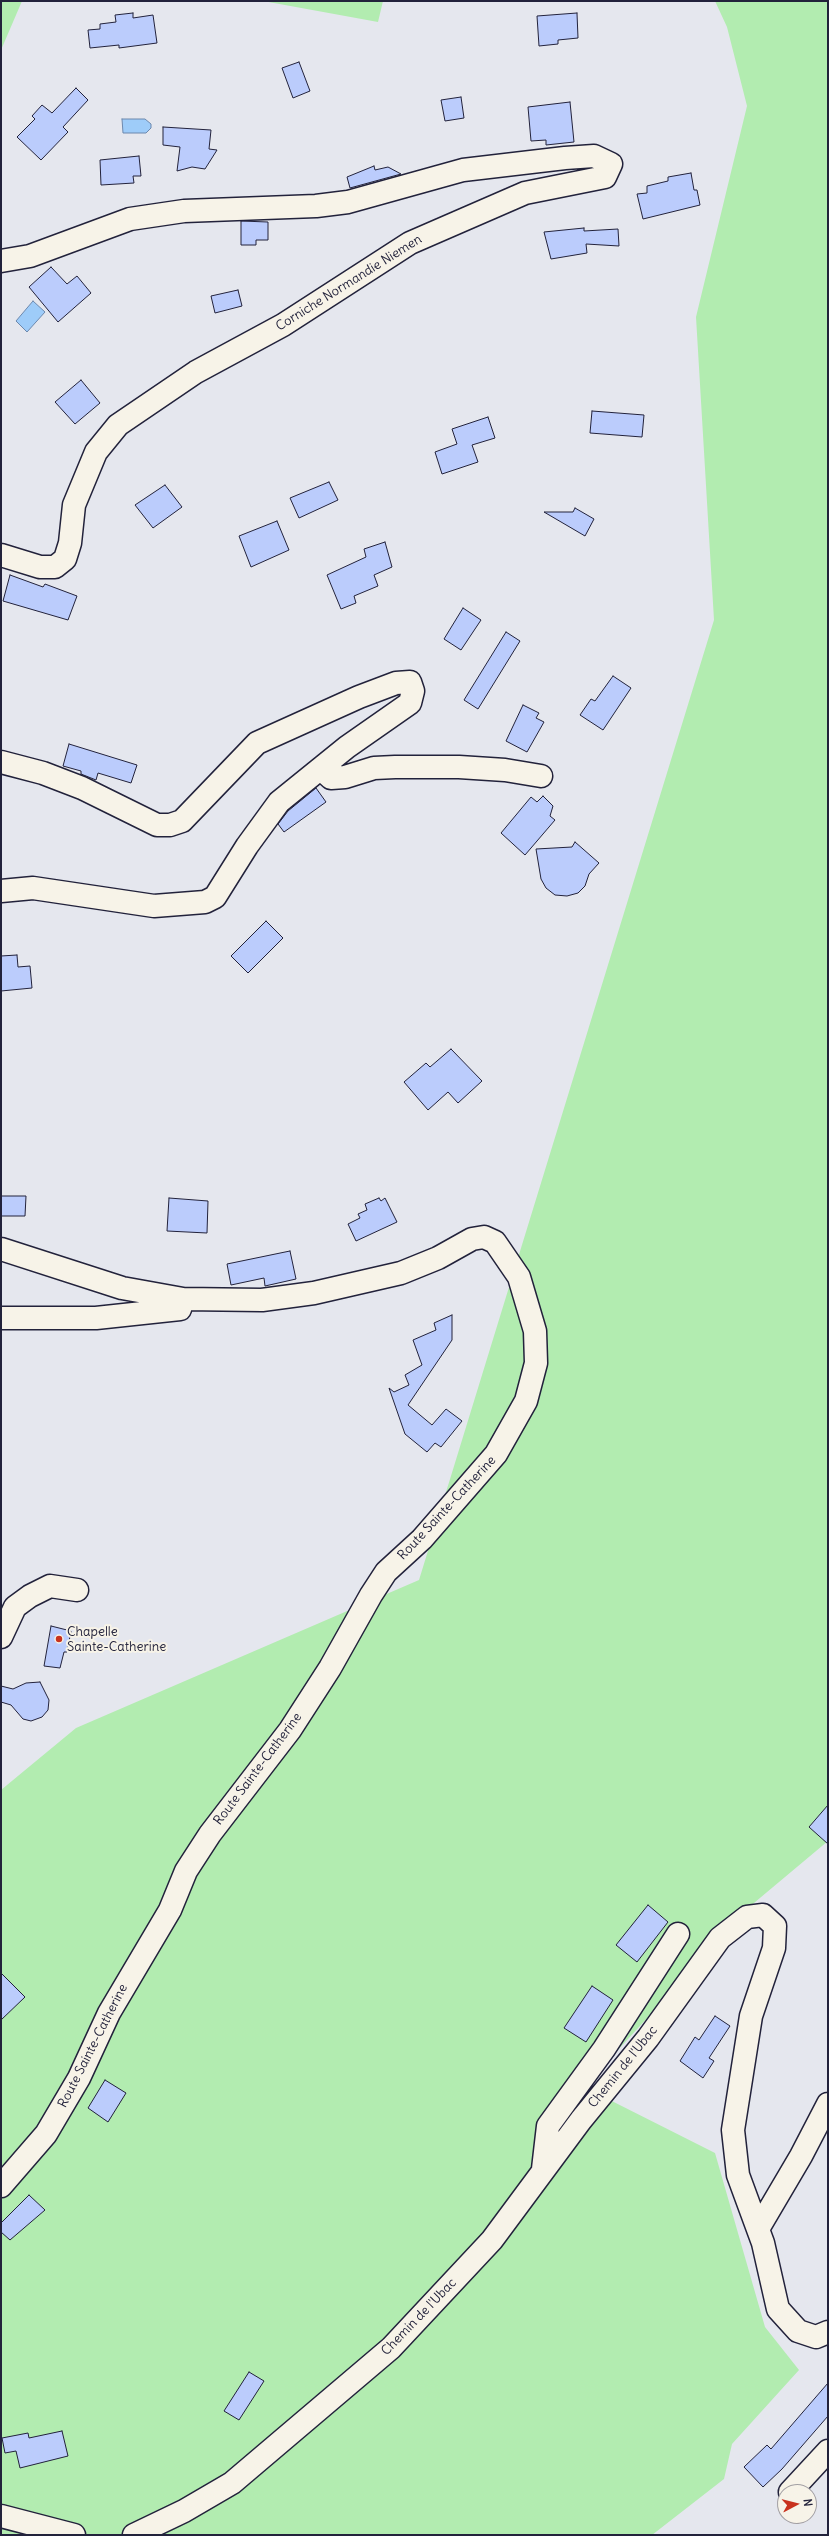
<!DOCTYPE html>
<style>
body{margin:0}
#map{position:relative;width:829px;height:2536px;overflow:hidden;background:#e5e7ee;font-family:Delius,sans-serif}
canvas{display:block}
.frame{position:absolute;inset:0;border:2px solid #22223b;pointer-events:none}
.north{position:absolute;left:777px;top:2484px;width:40px;height:40px;box-sizing:border-box;background:#f7f3e8;border:1px solid #a29fa3;border-radius:50%;rotate:83deg;font-size:11px;font-weight:700;line-height:16px;text-align:center;color:#22223b}
.north::after{content:'';display:block;margin:auto;width:14px;height:18px;background:#c8321e;clip-path:polygon(50% 0,100% 100%,50% 72%,0 100%)}
</style>
<div id="map">
<canvas width="829" height="2536"></canvas>
<div class="frame"></div>
<div class="north">N</div>
</div>
<script>
const g = document.querySelector('canvas').getContext('2d');
g.lineJoin = 'round';
function fillPath(path, color) { g.fillStyle = color; g.fill(path, 'evenodd'); }
const poly = rows => new Path2D(rows.map(r => 'M' + r).join(''));
function trace(path, color, width, dash) { g.strokeStyle = color; g.lineWidth = width; g.lineCap = dash ? 'butt' : 'round'; g.setLineDash(dash || []); g.stroke(path); }
function label(font, color, halo, rows, align = 'center') {
  g.font = font + ' Delius,sans-serif'; g.lineWidth = 4; g.setLineDash([]); g.textBaseline = 'middle'; g.strokeStyle = halo; g.fillStyle = color; for (const [text, x, y, turn = 0] of rows) {
    g.save(); g.translate(x, y); g.rotate((+turn || 0) * Math.PI / 180); g.textAlign = isNaN(turn) ? turn : align; if (halo) g.strokeText(text, 0, 0); g.fillText(text, 0, 0); g.restore();
  }
}
const green = poly([
 [1,1,22,1,1,50],
 [263,1,383,1,378,22],
 [715,1,828,1,828,1841,748,1908,584,2087,715,2153,765,2327,799,2370,732,2444,724,2479,652,2535,1,2535,1,1790,76,1728,419,1580,714,620,696,317,747,106,727,27]
]);
const water = poly([
 [122,119,145,119,151,124,151,128,146,133,123,133,122,119],
 [33,301,45,312,27,332,16,321,33,301]
]);
const building = poly([
 [133,13,133,18,153,15,157,43,119,48,119,45,90,48,88,30,100,29,100,24,116,22,115,15,133,13],
 [577,13,578,38,558,40,558,44,539,46,537,16,577,13],
 [299,62,310,91,293,98,282,68,299,62],
 [76,88,88,100,63,127,68,132,41,160,17,137,35,119,32,116,42,105,52,113,76,88],
 [461,97,464,118,445,121,441,100,461,97],
 [570,102,574,142,546,145,546,140,531,141,528,107,570,102],
 [163,127,211,130,209,149,217,150,205,169,192,167,177,171,180,147,163,145,163,127],
 [139,156,141,176,133,176,134,183,101,185,100,160,139,156],
 [374,166,375,170,388,167,401,174,350,188,347,177,374,166],
 [691,173,694,190,697,190,700,205,643,219,637,194,647,193,647,186,668,181,668,177,691,173],
 [241,221,268,222,268,240,256,240,256,245,241,245,241,221],
 [584,228,584,231,618,229,619,246,586,244,587,253,551,259,544,232,584,228],
 [51,267,67,284,77,276,91,293,58,322,29,287,51,267],
 [238,290,242,306,215,313,211,296,238,290],
 [81,380,100,403,75,424,55,402,81,380],
 [592,411,644,415,642,437,590,433,592,411],
 [488,417,495,438,472,445,478,462,442,474,435,452,457,444,452,429,488,417],
 [329,482,338,500,299,518,290,498,329,482],
 [165,485,182,507,153,528,135,505,165,485],
 [575,508,594,519,585,536,544,512,573,512,575,508],
 [277,521,289,550,251,567,239,536,277,521],
 [385,542,392,567,374,575,378,586,354,596,356,603,341,609,327,575,366,557,364,549,385,542],
 [10,575,43,587,45,584,77,596,68,620,3,601,10,575],
 [463,608,481,620,461,650,444,639,463,608],
 [506,632,520,641,478,709,464,700,506,632],
 [613,676,631,688,603,730,580,715,591,699,595,701,613,676],
 [523,705,539,713,536,718,544,722,527,752,506,741,523,705],
 [69,744,137,765,131,783,98,773,96,780,81,774,81,771,63,766,69,744],
 [316,788,326,802,284,832,278,824,288,811,316,788],
 [543,796,553,806,550,816,555,820,525,855,501,833,531,797,537,802,543,796],
 [575,842,599,863,589,874,585,886,578,893,567,896,555,895,546,888,541,879,536,849,572,847,575,842],
 [266,921,283,938,248,973,231,956,266,921],
 [17,955,18,967,30,966,32,988,1,991,1,956,17,955],
 [451,1049,482,1081,458,1103,448,1092,428,1110,404,1082,426,1063,430,1067,451,1049],
 [1,1196,26,1196,25,1216,1,1216,1,1196],
 [169,1198,208,1201,207,1233,167,1231,169,1198],
 [379,1198,381,1201,385,1198,397,1222,356,1241,348,1224,360,1218,358,1214,367,1210,365,1204,379,1198],
 [290,1251,296,1279,265,1286,264,1278,231,1285,227,1264,290,1251],
 [452,1315,452,1340,408,1405,432,1425,446,1409,462,1421,441,1447,435,1443,427,1452,405,1434,389,1388,394,1392,409,1385,405,1375,422,1365,413,1340,436,1330,434,1323,452,1315],
 [51,1626,71,1631,67,1652,64,1652,60,1668,44,1666,51,1626],
 [40,1682,49,1700,48,1710,42,1717,31,1721,23,1719,11,1705,1,1702,1,1686,13,1689,26,1683,40,1682],
 [828,1805,828,1844,809,1827,828,1805],
 [648,1905,668,1922,637,1962,616,1945,648,1905],
 [1,1973,25,1997,1,2020,1,1973],
 [592,1986,613,2000,586,2042,564,2028,592,1986],
 [715,2016,730,2026,709,2058,714,2061,703,2078,680,2061,695,2037,699,2040,715,2016],
 [105,2080,126,2093,108,2122,88,2108,105,2080],
 [29,2195,45,2210,10,2240,1,2232,1,2223,29,2195],
 [249,2372,264,2381,239,2420,224,2411,249,2372],
 [828,2383,828,2416,782,2469,763,2487,744,2467,767,2445,771,2449,828,2383],
 [62,2431,68,2456,20,2468,16,2451,5,2453,2,2438,28,2433,29,2438,62,2431]
]);
const minor = poly([
 [1,261,30,256,130,219,184,211,316,206,348,202,463,170,565,158,594,156,611,164,605,177,525,193,410,243,283,325,196,372,118,425,96,452,74,505,70,543,65,559,55,567,40,567,1,555],
 [1,762,43,773,82,788,157,825,170,825,182,821,257,743,359,697,396,683,410,682,413,691,410,703,347,747,279,802,247,846,215,897,205,902,154,906,33,888,1,891],
 [321,769,331,778,345,777,374,768,395,767,459,767,505,770,541,776],
 [1,1249,122,1288,183,1299,262,1300,314,1293,401,1273,438,1258,472,1239,484,1237,495,1242,519,1277,535,1331,536,1363,526,1401,496,1454,422,1539,386,1572,371,1595,330,1668,290,1730,210,1834,186,1871,170,1910,109,2013,79,2078,46,2134,1,2186],
 [1,1318,96,1318,180,1309,183,1299],
 [1,1637,15,1607,30,1596,50,1586,77,1590],
 [543,2169,548,2126,604,2049,678,1934],
 [758,2229,801,2156,828,2104],
 [790,2492,828,2451],
 [1,2516,74,2535],
 [134,2535,184,2511,232,2483,391,2348,492,2240,581,2120,648,2038,720,1938,747,1917,763,1915,775,1926,774,1948,751,2016,733,2130,738,2175,763,2243,778,2309,798,2331,816,2337,828,2332]
]);
const markers = [
 [59,1639,4,"#c8321e"]
];
const streetNames = [
 ["Corniche Normandie Niemen",349,283,-32],
 ["Route Sainte-Catherine",447,1508,-47],
 ["Route Sainte-Catherine",258,1769,-53],
 ["Route Sainte-Catherine",93,2046,-63],
 ["Chemin de l'Ubac",623,2067,-51],
 ["Chemin de l'Ubac",419,2317,-46]
];
const poiNames = [
 ["Chapelle",67,1632],
 ["Sainte-Catherine",67,1647]
];
fillPath(green, '#b2ecb0');
fillPath(water, '#9eccf9');
trace(water, '#6c88ad', 1);
fillPath(building, '#bbccfc');
trace(building, '#22223b', 1);
trace(minor, '#22223b', 25);
trace(minor, '#f7f3e8', 22);
for (const [x, y, r, color] of markers) { const dot = new Path2D(); dot.arc(x, y, r, 0, 2 * Math.PI); g.fillStyle = color; g.fill(dot); trace(dot, '#f7f3e8', 1.5); }
label('13px', '#22223b', '#f7f3e8', streetNames);
label('13px', '#22223b', '#f7f3e8', poiNames, 'left');
</script>
